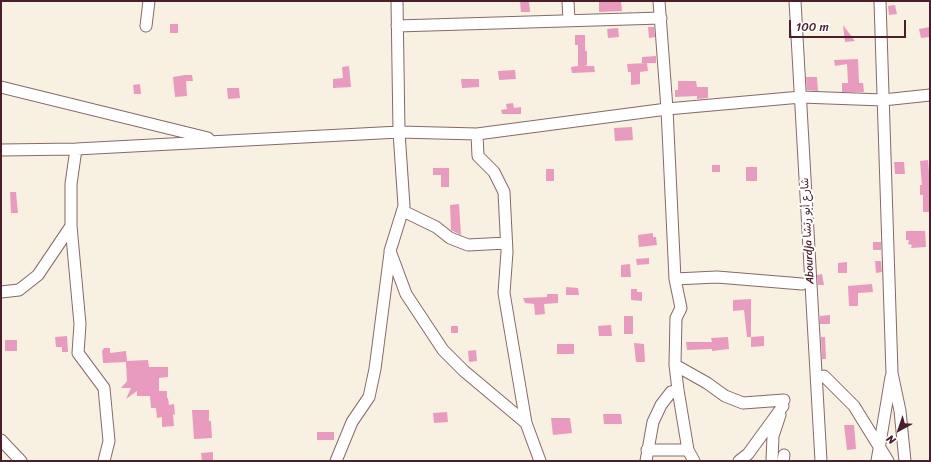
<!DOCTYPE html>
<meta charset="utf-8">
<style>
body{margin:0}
#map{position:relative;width:931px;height:462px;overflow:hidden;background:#f8f0e1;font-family:Sriracha,sans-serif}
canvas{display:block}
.frame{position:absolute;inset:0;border:2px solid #4a1f2b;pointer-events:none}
.north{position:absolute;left:879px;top:410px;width:40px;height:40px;-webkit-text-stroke:3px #fff;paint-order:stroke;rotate:220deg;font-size:11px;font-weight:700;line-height:16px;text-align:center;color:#4a1f2b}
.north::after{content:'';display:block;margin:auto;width:14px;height:18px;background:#4a1f2b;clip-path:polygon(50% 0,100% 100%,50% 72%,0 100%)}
.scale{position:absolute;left:789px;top:20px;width:117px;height:18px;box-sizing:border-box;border:2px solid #4a1f2b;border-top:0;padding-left:5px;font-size:12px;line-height:14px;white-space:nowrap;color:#4a1f2b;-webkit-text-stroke:3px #fff;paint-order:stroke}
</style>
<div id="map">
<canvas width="931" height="462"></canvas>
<div class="frame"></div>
<div class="north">N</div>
<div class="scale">100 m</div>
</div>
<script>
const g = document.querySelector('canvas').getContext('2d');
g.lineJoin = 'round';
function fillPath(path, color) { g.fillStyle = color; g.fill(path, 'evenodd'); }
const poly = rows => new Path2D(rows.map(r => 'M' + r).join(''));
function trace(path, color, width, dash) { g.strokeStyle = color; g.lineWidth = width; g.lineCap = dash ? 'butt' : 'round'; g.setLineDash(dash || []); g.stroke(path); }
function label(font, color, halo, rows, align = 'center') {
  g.font = font + ' Sriracha,"Playpen Sans Arabic",sans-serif'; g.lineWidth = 4; g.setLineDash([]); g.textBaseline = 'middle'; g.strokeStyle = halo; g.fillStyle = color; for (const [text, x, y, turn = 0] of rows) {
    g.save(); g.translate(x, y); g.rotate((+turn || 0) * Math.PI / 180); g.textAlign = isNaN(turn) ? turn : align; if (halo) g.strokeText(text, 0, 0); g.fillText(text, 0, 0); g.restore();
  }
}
const building = poly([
 [520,1,529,1,530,12,521,12],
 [599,1,621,1,622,11,599,12],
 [895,5,897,14,889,15,888,6],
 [170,24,178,24,178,33,170,33],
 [843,25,855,41,845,42],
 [648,27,654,27,655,37,649,38],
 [930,27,930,37,921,38,919,29],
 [618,28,619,37,608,38,607,29],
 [575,35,585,35,585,51,587,51,587,65,585,66,594,66,595,72,572,73,571,67,578,66,578,45,575,45],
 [656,56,656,63,642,63,642,57],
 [858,59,859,83,863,83,864,92,842,92,842,83,848,83,847,64,835,66,834,60],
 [647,63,648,71,640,72,640,84,631,85,631,72,628,72,627,64],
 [349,66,351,87,333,88,333,79,343,78,342,67],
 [515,70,516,79,499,80,498,71],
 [185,75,192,75,193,81,186,81,187,96,175,97,173,77],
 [806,77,817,77,818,91,807,90],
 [461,79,479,79,479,87,462,88],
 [678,81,696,81,697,87,708,87,708,98,697,99,697,96,675,97,675,90,678,90],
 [140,84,141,94,134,94,133,85],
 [227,88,239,88,240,98,228,99],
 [513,103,514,108,521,107,521,114,502,114,501,110,507,109,506,104],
 [632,127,633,140,615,141,614,128],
 [928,160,930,185,929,212,923,212,923,195,920,195,920,185,922,185,920,161],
 [894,162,904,162,905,174,895,174],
 [712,165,720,165,720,172,712,172],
 [746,167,757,167,757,181,746,181],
 [433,168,449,168,449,187,441,187,441,175,433,175],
 [546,169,554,169,554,181,546,181],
 [10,192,16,192,18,213,11,213],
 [459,204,461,235,451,230,450,205],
 [906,231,925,231,926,247,911,248,912,245,908,244,909,240,906,240],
 [653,233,653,237,656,237,657,245,639,247,638,235],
 [873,242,881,242,881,250,873,250],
 [649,258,649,264,637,265,636,259],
 [875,261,881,261,882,272,876,273],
 [847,262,847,273,838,273,838,263],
 [630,264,631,277,621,277,621,265],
 [822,274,824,285,818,285,817,275],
 [872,284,873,292,858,293,858,306,849,306,848,286],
 [566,287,578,288,579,295,566,295],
 [631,289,637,289,637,292,642,292,642,301,631,300],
 [547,294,558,294,558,303,544,304,545,314,535,315,534,304,525,303,523,298,547,297],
 [751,299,751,337,747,337,744,310,733,311,733,300],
 [830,315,830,324,820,324,820,316],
 [624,316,633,316,633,334,624,334],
 [611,325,612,336,599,336,598,326],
 [451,326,458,326,458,333,451,333],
 [67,336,68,352,62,352,62,347,56,347,55,337],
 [764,336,764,346,751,347,751,337],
 [728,337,729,349,712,351,712,349,687,350,686,342,712,342,711,338],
 [821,337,825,337,826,359,822,359],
 [5,340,17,340,17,351,5,351],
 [634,343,644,344,645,362,636,362],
 [557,344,574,344,574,354,557,354],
 [104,348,110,348,110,353,126,351,127,361,148,360,149,367,168,367,168,377,159,378,159,391,167,391,167,398,168,398,169,405,174,404,175,415,173,414,174,426,162,427,162,417,157,418,156,408,151,408,150,396,137,396,137,391,126,399,131,388,121,388,127,381,126,362,103,363,102,351],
 [476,350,477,361,469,362,468,351],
 [192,410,209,410,209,421,211,421,212,438,194,439],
 [447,412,448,422,434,423,433,413],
 [603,414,621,414,622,424,604,424],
 [551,418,570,418,572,433,553,435],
 [844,425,854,425,856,449,847,450],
 [317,432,334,432,334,440,317,440],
 [213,452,213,461,202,461,201,453]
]);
const minor = poly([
 [397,1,399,132,404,206,390,251,406,294,443,350,464,371,526,423],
 [568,1,569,21],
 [659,1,667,109,675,279,717,277,802,284],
 [795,1,821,461],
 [880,1,892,373,900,411,905,461],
 [146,26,149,1],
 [397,26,661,18],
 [1,87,208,138],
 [477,134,478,156,494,172,504,192,507,252,504,293,526,423,540,461],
 [1,150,76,149,399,132,477,134,667,109,801,97,883,100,930,95],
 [403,211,436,227,450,238,468,245,506,243],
 [71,226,80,324,78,353,104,388,109,441,104,461],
 [675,279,681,308,676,318,675,365,678,390,688,450,694,461],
 [1,292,19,290,38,275,71,226,71,184,76,149],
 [675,365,707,383,725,396,743,403,784,400],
 [824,376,854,406,888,461],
 [1,440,21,461],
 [647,450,688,450],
 [336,461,352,422,369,397,375,369,390,253],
 [646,461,653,422,661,405,671,392,678,390],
 [739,461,748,454,783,406],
 [772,461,773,436,780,415],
 [783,461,784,455],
 [877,461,891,377]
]);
const streetNames = [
 ["Abourdja شارع أبو رتشا",808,231,-93]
];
fillPath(building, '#e89bbf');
trace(minor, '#87686b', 13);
trace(minor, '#fff', 11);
label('11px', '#4a1f2b', '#fff', streetNames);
</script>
